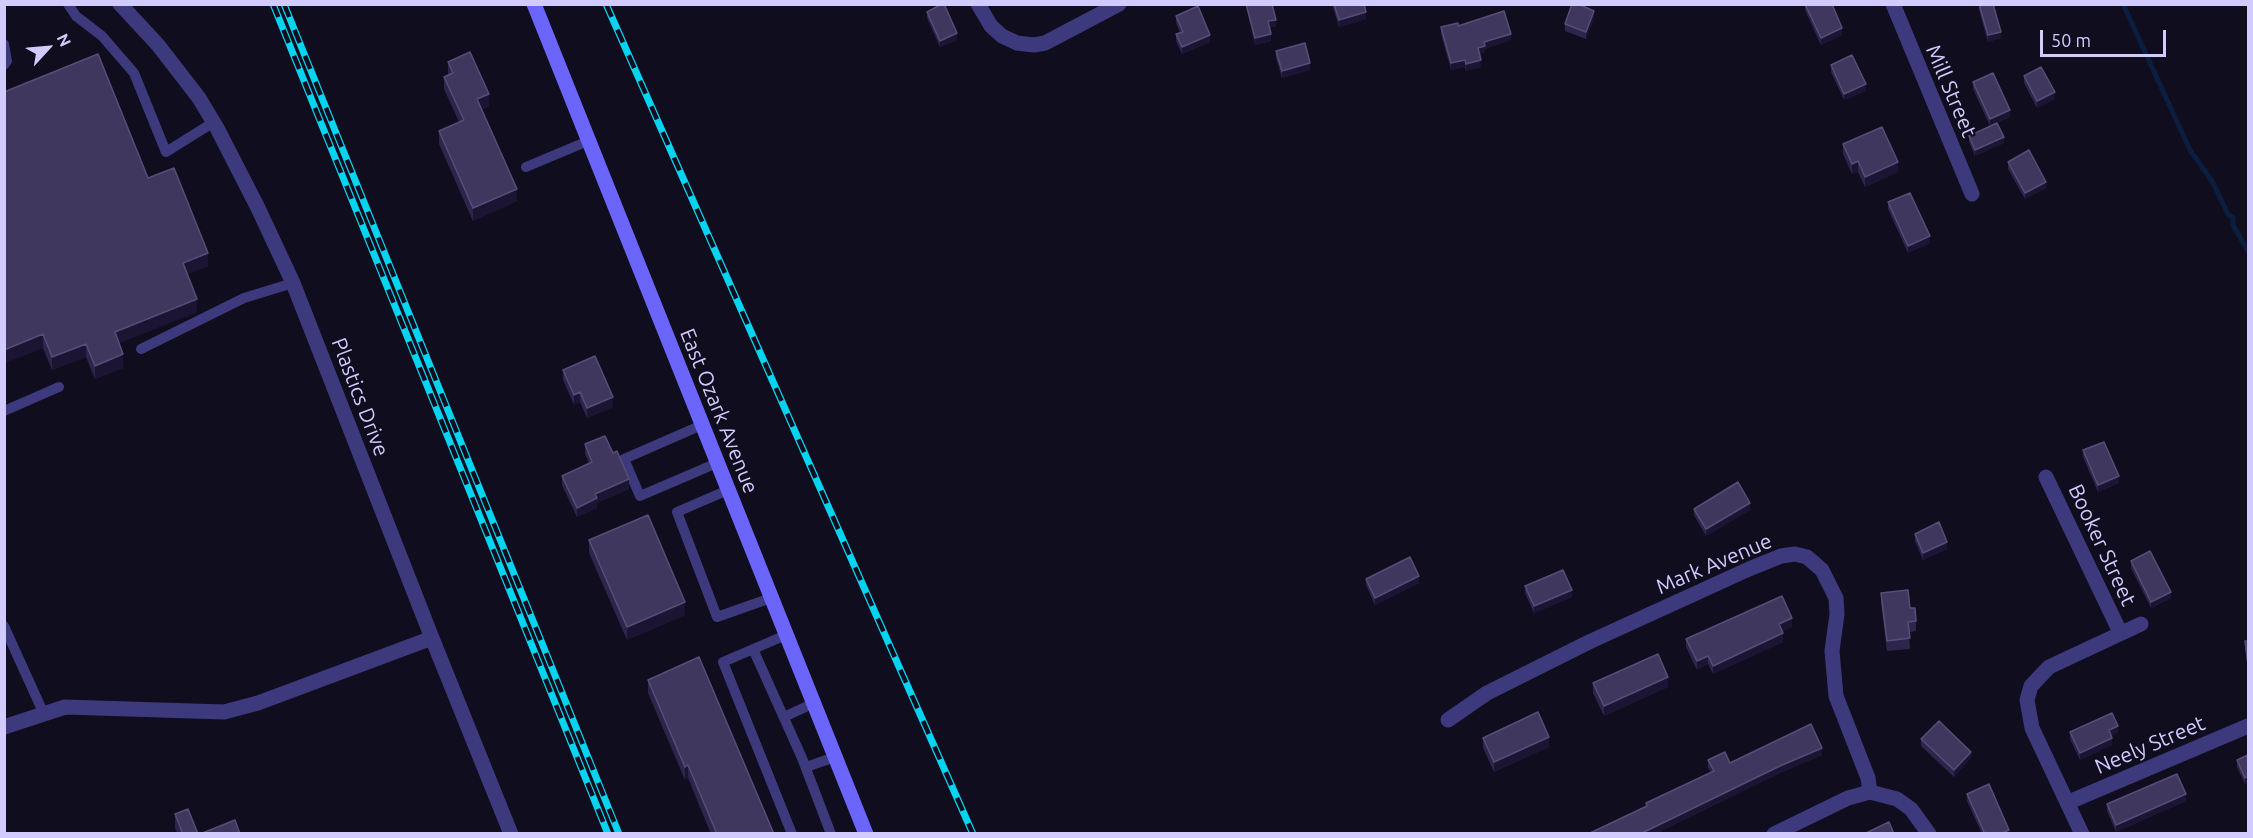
<!DOCTYPE html>
<style>
body{margin:0}
#map{position:relative;width:2253px;height:838px;overflow:hidden;background:#100d1f;font-family:Ubuntu,sans-serif}
canvas{display:block}
.frame{position:absolute;inset:0;border:6px solid #d2cbfe;pointer-events:none}
.north{position:absolute;left:18px;top:18px;width:60px;height:60px;-webkit-text-stroke:4px #100d1f;paint-order:stroke;rotate:64deg;font-size:16px;font-weight:700;line-height:24px;text-align:center;color:#d2cbfe}
.north::after{content:'';display:block;margin:auto;width:21px;height:27px;background:#d2cbfe;clip-path:polygon(50% 0,100% 100%,50% 72%,0 100%)}
.scale{position:absolute;left:2040px;top:30px;width:126px;height:27px;box-sizing:border-box;border:3px solid #d2cbfe;border-top:0;padding-left:8px;font-size:18px;line-height:21px;white-space:nowrap;color:#d2cbfe;-webkit-text-stroke:4px #100d1f;paint-order:stroke}
</style>
<div id="map">
<canvas width="2253" height="838"></canvas>
<div class="frame"></div>
<div class="north">N</div>
<div class="scale">50 m</div>
</div>
<script>
const g = document.querySelector('canvas').getContext('2d');
g.lineJoin = 'round';
const poly = rows => new Path2D(rows.map(r => 'M' + r).join(''));
function trace(path, color, width, dash) { g.strokeStyle = color; g.lineWidth = width; g.lineCap = dash ? 'butt' : 'round'; g.setLineDash(dash || []); g.stroke(path); }
function fillPath(path, color) { g.fillStyle = color; g.fill(path, 'evenodd'); }
function label(font, color, halo, rows, align = 'center') {
  g.font = font + ' Ubuntu,sans-serif'; g.lineWidth = 4.5; g.setLineDash([]); g.textBaseline = 'middle'; g.strokeStyle = halo; g.fillStyle = color; for (const [text, x, y, turn = 0] of rows) {
    g.save(); g.translate(x, y); g.rotate((+turn || 0) * Math.PI / 180); g.textAlign = isNaN(turn) ? turn : align; if (halo) g.strokeText(text, 0, 0); g.fillText(text, 0, 0); g.restore();
  }
}
const stream = poly([
 [2123,4,2190,150,2212,181,2228,214,2233,218,2233,225,2248,251]
]);
const lane = poly([
 [68,4,76,16,102,36,134,73,166,152,214,122],
 [4,44,7,61,4,65],
 [526,167,588,141],
 [141,349,244,298,293,283],
 [4,411,59,387],
 [702,425,624,459,640,496,717,463],
 [728,490,677,512,717,617,771,598],
 [4,626,43,712],
 [786,635,723,662,792,834],
 [753,649,802,758,831,834],
 [784,717,814,703],
 [806,767,835,757]
]);
const street = poly([
 [120,4,158,45,199,98,217,128,258,208,293,283,432,638,511,834],
 [978,4,991,26,1002,36,1017,43,1034,45,1045,43,1119,4],
 [1893,4,1972,194],
 [2046,477,2120,632],
 [1448,720,1487,693,1589,642,1749,569,1781,556,1795,554,1807,557,1822,570,1836,598,1837,614,1832,651,1836,696,1868,778,1870,792],
 [4,727,65,707,224,712,258,703,432,638],
 [2069,802,2248,726],
 [1774,834,1848,798,1870,792,1897,799,1911,809,1929,834],
 [2082,834,2032,728,2027,700,2031,686,2049,667,2141,624]
]);
const secondary = poly([
 [534,4,866,834]
]);
const rail = poly([
 [273,4,608,834],
 [284,4,619,834],
 [606,4,973,834]
]);
const wall = poly([
 [1246,4,1272,4,1276,26,1269,28,1271,41,1255,45],
 [1332,4,1364,4,1366,19,1339,27],
 [1805,4,1832,4,1842,35,1821,45,1805,10],
 [1979,4,2001,38,1988,42,1979,10],
 [927,12,957,40,940,47,927,18],
 [1176,16,1210,42,1182,54,1176,41,1176,34,1180,33,1176,23],
 [1594,18,1586,39,1565,31,1565,24],
 [1458,26,1511,40,1485,49,1485,52,1480,54,1481,67,1466,71,1465,67,1451,70,1441,34,1441,27],
 [1276,51,1310,70,1282,78,1276,58],
 [448,62,489,106,482,109,517,201,473,221,439,144,439,131,459,122,444,89,444,77,448,75],
 [1831,65,1866,91,1844,100,1831,72],
 [2024,76,2055,99,2037,108,2024,83],
 [1973,82,2010,117,1997,123,2004,143,1975,156,1969,142,1969,136,1990,126,1973,89],
 [4,92,148,178,208,266,187,274,197,312,119,343,123,368,95,379,86,357,52,370,43,348,4,363],
 [1843,144,1898,172,1865,187,1858,172,1852,174,1843,154],
 [2008,162,2046,188,2025,199,2008,169],
 [1888,202,1930,243,1908,253,1888,209],
 [563,370,613,407,587,418,580,402,574,405,563,380],
 [585,444,629,489,597,503,597,508,577,517,562,485,562,476,589,463,585,454],
 [2083,450,2119,483,2098,492,2083,457],
 [1694,509,1750,510,1706,536,1694,515],
 [1915,534,1947,549,1923,560,1915,541],
 [589,540,685,615,627,640,589,553],
 [2131,561,2171,598,2151,608,2131,568],
 [1366,579,1419,583,1375,605,1366,585],
 [1525,586,1572,597,1534,613,1525,593],
 [1881,593,1910,608,1916,621,1916,631,1909,632,1910,649,1887,651,1881,603],
 [1792,627,1782,631,1783,642,1713,674,1708,664,1697,670,1686,647,1686,639],
 [2245,641,2248,641,2248,671],
 [648,680,774,834,711,834,688,778,685,780,648,693],
 [1593,683,1668,687,1604,716,1593,693],
 [2070,732,2118,733,2111,736,2112,745,2080,760,2070,739],
 [1483,738,1549,747,1494,772,1483,748],
 [1921,739,1971,758,1954,777,1921,746],
 [1822,755,1780,773,1655,834,1588,834,1646,806,1646,803,1711,772,1708,768,1708,760,1730,763],
 [2248,755,2248,783,2245,784,2237,767,2237,760],
 [1967,794,2009,834,1982,834,1967,801],
 [2186,801,2116,832,2107,811,2107,804],
 [175,814,198,834,178,834,175,828]
]);
const shadedWall = poly([
 [1594,11,1594,18,1586,39,1586,32],
 [1366,12,1366,19,1339,27,1339,20],
 [1276,20,1276,26,1268,28,1268,21],
 [1842,28,1842,35,1821,45,1821,38],
 [2001,32,2001,38,1988,42,1988,35],
 [957,33,957,40,940,47,940,41],
 [1271,34,1271,41,1255,45,1255,38],
 [1511,34,1511,40,1485,49,1485,52,1478,54,1478,48,1484,42],
 [1210,35,1210,42,1182,54,1182,47],
 [1465,60,1465,67,1451,70,1451,63],
 [1481,60,1481,67,1466,71,1466,64],
 [1310,63,1310,70,1282,78,1282,71],
 [1866,84,1866,91,1844,100,1844,94],
 [2055,92,2055,99,2037,108,2037,101],
 [489,94,489,106,477,111,477,99],
 [2010,110,2010,117,1990,126,1990,119],
 [2004,137,2004,143,1975,156,1975,150],
 [1858,161,1858,172,1852,174,1852,164],
 [1898,162,1898,172,1865,187,1865,177],
 [2046,182,2046,188,2025,199,2025,193],
 [517,189,517,201,473,221,473,208],
 [1930,236,1930,243,1908,253,1908,246],
 [208,253,208,266,183,276,183,263],
 [197,299,197,312,115,345,115,332],
 [43,334,43,348,4,363,4,350],
 [86,344,86,357,52,370,52,357],
 [123,354,123,368,95,379,95,366],
 [580,392,580,402,574,405,574,395],
 [613,397,613,407,587,418,587,408],
 [2119,476,2119,483,2098,492,2098,485],
 [629,479,629,489,597,503,597,508,577,517,577,508,595,494],
 [1750,503,1750,510,1706,536,1706,529],
 [1947,542,1947,549,1923,560,1923,553],
 [1419,576,1419,583,1375,605,1375,598],
 [1572,590,1572,597,1534,613,1534,606],
 [2171,592,2171,598,2151,608,2151,602],
 [685,602,685,615,627,640,627,627],
 [1792,618,1792,627,1779,633,1779,624],
 [1783,633,1783,642,1713,674,1713,666],
 [1708,656,1708,664,1697,670,1697,661],
 [1668,677,1668,687,1604,716,1604,706],
 [2118,726,2118,733,2109,737,2109,730],
 [1549,737,1549,747,1494,772,1494,762],
 [2112,738,2112,745,2080,760,2080,753],
 [1822,748,1822,755,1780,773,1655,834,1640,834,1780,766],
 [1971,752,1971,758,1954,777,1954,770],
 [688,765,688,778,685,780,685,767],
 [2248,776,2248,783,2245,784,2245,778],
 [2186,794,2186,801,2116,832,2116,825],
 [2009,830,2009,834,2002,834,2002,833]
]);
const building = poly([
 [942,4,944,4,957,33,940,41,927,12,942,4],
 [1246,4,1272,4,1276,20,1268,21,1271,34,1255,38,1246,4],
 [1334,4,1364,4,1366,12,1339,20,1334,4],
 [1572,4,1578,4,1594,11,1586,32,1565,24,1572,4],
 [1805,4,1832,4,1842,28,1821,38,1805,4],
 [1979,4,1993,4,2001,32,1988,35,1979,4],
 [1198,6,1210,35,1182,47,1176,34,1183,32,1176,16,1198,6],
 [1504,11,1511,34,1484,42,1485,46,1478,48,1481,60,1466,64,1465,60,1451,63,1441,27,1458,23,1458,26,1504,11],
 [1305,43,1310,63,1282,71,1276,51,1305,43],
 [470,52,489,94,477,99,517,189,473,208,439,131,464,120,444,77,453,73,448,62,470,52],
 [98,54,148,178,174,168,208,253,183,263,197,299,115,332,123,354,95,366,86,344,52,357,43,334,4,350,4,92,98,54],
 [1852,55,1866,84,1844,94,1831,65,1852,55],
 [2041,67,2055,92,2037,101,2024,76,2041,67],
 [1993,73,2010,110,1990,119,1973,82,1993,73],
 [1997,123,2004,137,1975,150,1969,136,1997,123],
 [1882,127,1898,162,1865,177,1858,161,1852,164,1843,144,1882,127],
 [2029,150,2046,182,2025,193,2008,162,2029,150],
 [1910,193,1930,236,1908,246,1888,202,1910,193],
 [595,356,613,397,587,408,580,392,574,395,563,370,595,356],
 [605,436,613,453,617,451,629,479,595,494,597,498,577,508,562,476,592,462,585,444,605,436],
 [2104,442,2119,476,2098,485,2083,450,2104,442],
 [1738,482,1750,503,1706,529,1694,509,1738,482],
 [648,515,685,602,627,627,589,540,648,515],
 [1939,522,1947,542,1923,553,1915,534,1939,522],
 [2150,551,2171,592,2151,602,2131,561,2150,551],
 [1410,557,1419,576,1375,598,1366,579,1410,557],
 [1563,570,1572,590,1534,606,1525,586,1563,570],
 [1908,590,1910,608,1915,608,1916,621,1908,622,1910,638,1887,641,1881,593,1908,590],
 [1782,596,1792,618,1779,624,1783,633,1713,666,1708,656,1697,661,1686,639,1782,596],
 [2245,641,2248,641,2248,665,2245,641],
 [1658,654,1668,677,1604,706,1593,683,1658,654],
 [699,657,774,834,717,834,688,765,685,767,648,680,699,657],
 [1538,712,1549,737,1494,762,1483,738,1538,712],
 [2112,713,2118,726,2109,730,2112,738,2080,753,2070,732,2112,713],
 [1939,721,1971,752,1954,770,1921,739,1939,721],
 [1811,724,1822,748,1780,766,1640,834,1588,834,1647,806,1646,803,1714,771,1708,760,1725,752,1730,763,1811,724],
 [2248,755,2248,776,2245,778,2237,760,2248,755],
 [2177,774,2186,794,2116,825,2107,804,2177,774],
 [1989,784,2009,830,2002,833,2003,834,1985,834,1967,794,1989,784],
 [188,809,198,834,183,834,175,814,188,809],
 [235,820,240,834,200,834,235,820],
 [1889,822,1894,834,1864,834,1889,822]
]);
const streetNames = [
 ["Mill Street",1951,91,67],
 ["Plastics Drive",360,397,69],
 ["East Ozark Avenue",719,411,68],
 ["Booker Street",2102,545,65],
 ["Mark Avenue",1714,564,-23],
 ["Neely Street",2150,745,-23]
];
trace(stream, '#0c1e3f', 5);
trace(lane, '#3d397d', 10);
trace(street, '#3d397d', 15);
trace(secondary, '#6c65fc', 15);
trace(rail, '#05d4f0', 7);
trace(rail, '#100d1f', 4.5, [14]);
fillPath(wall, '#2e254c');
fillPath(shadedWall, '#1b1432');
fillPath(building, '#40375f');
trace(building, '#574e78', 1.5);
label('21px', '#d2cbfe', '#100d1f', streetNames);
</script>
